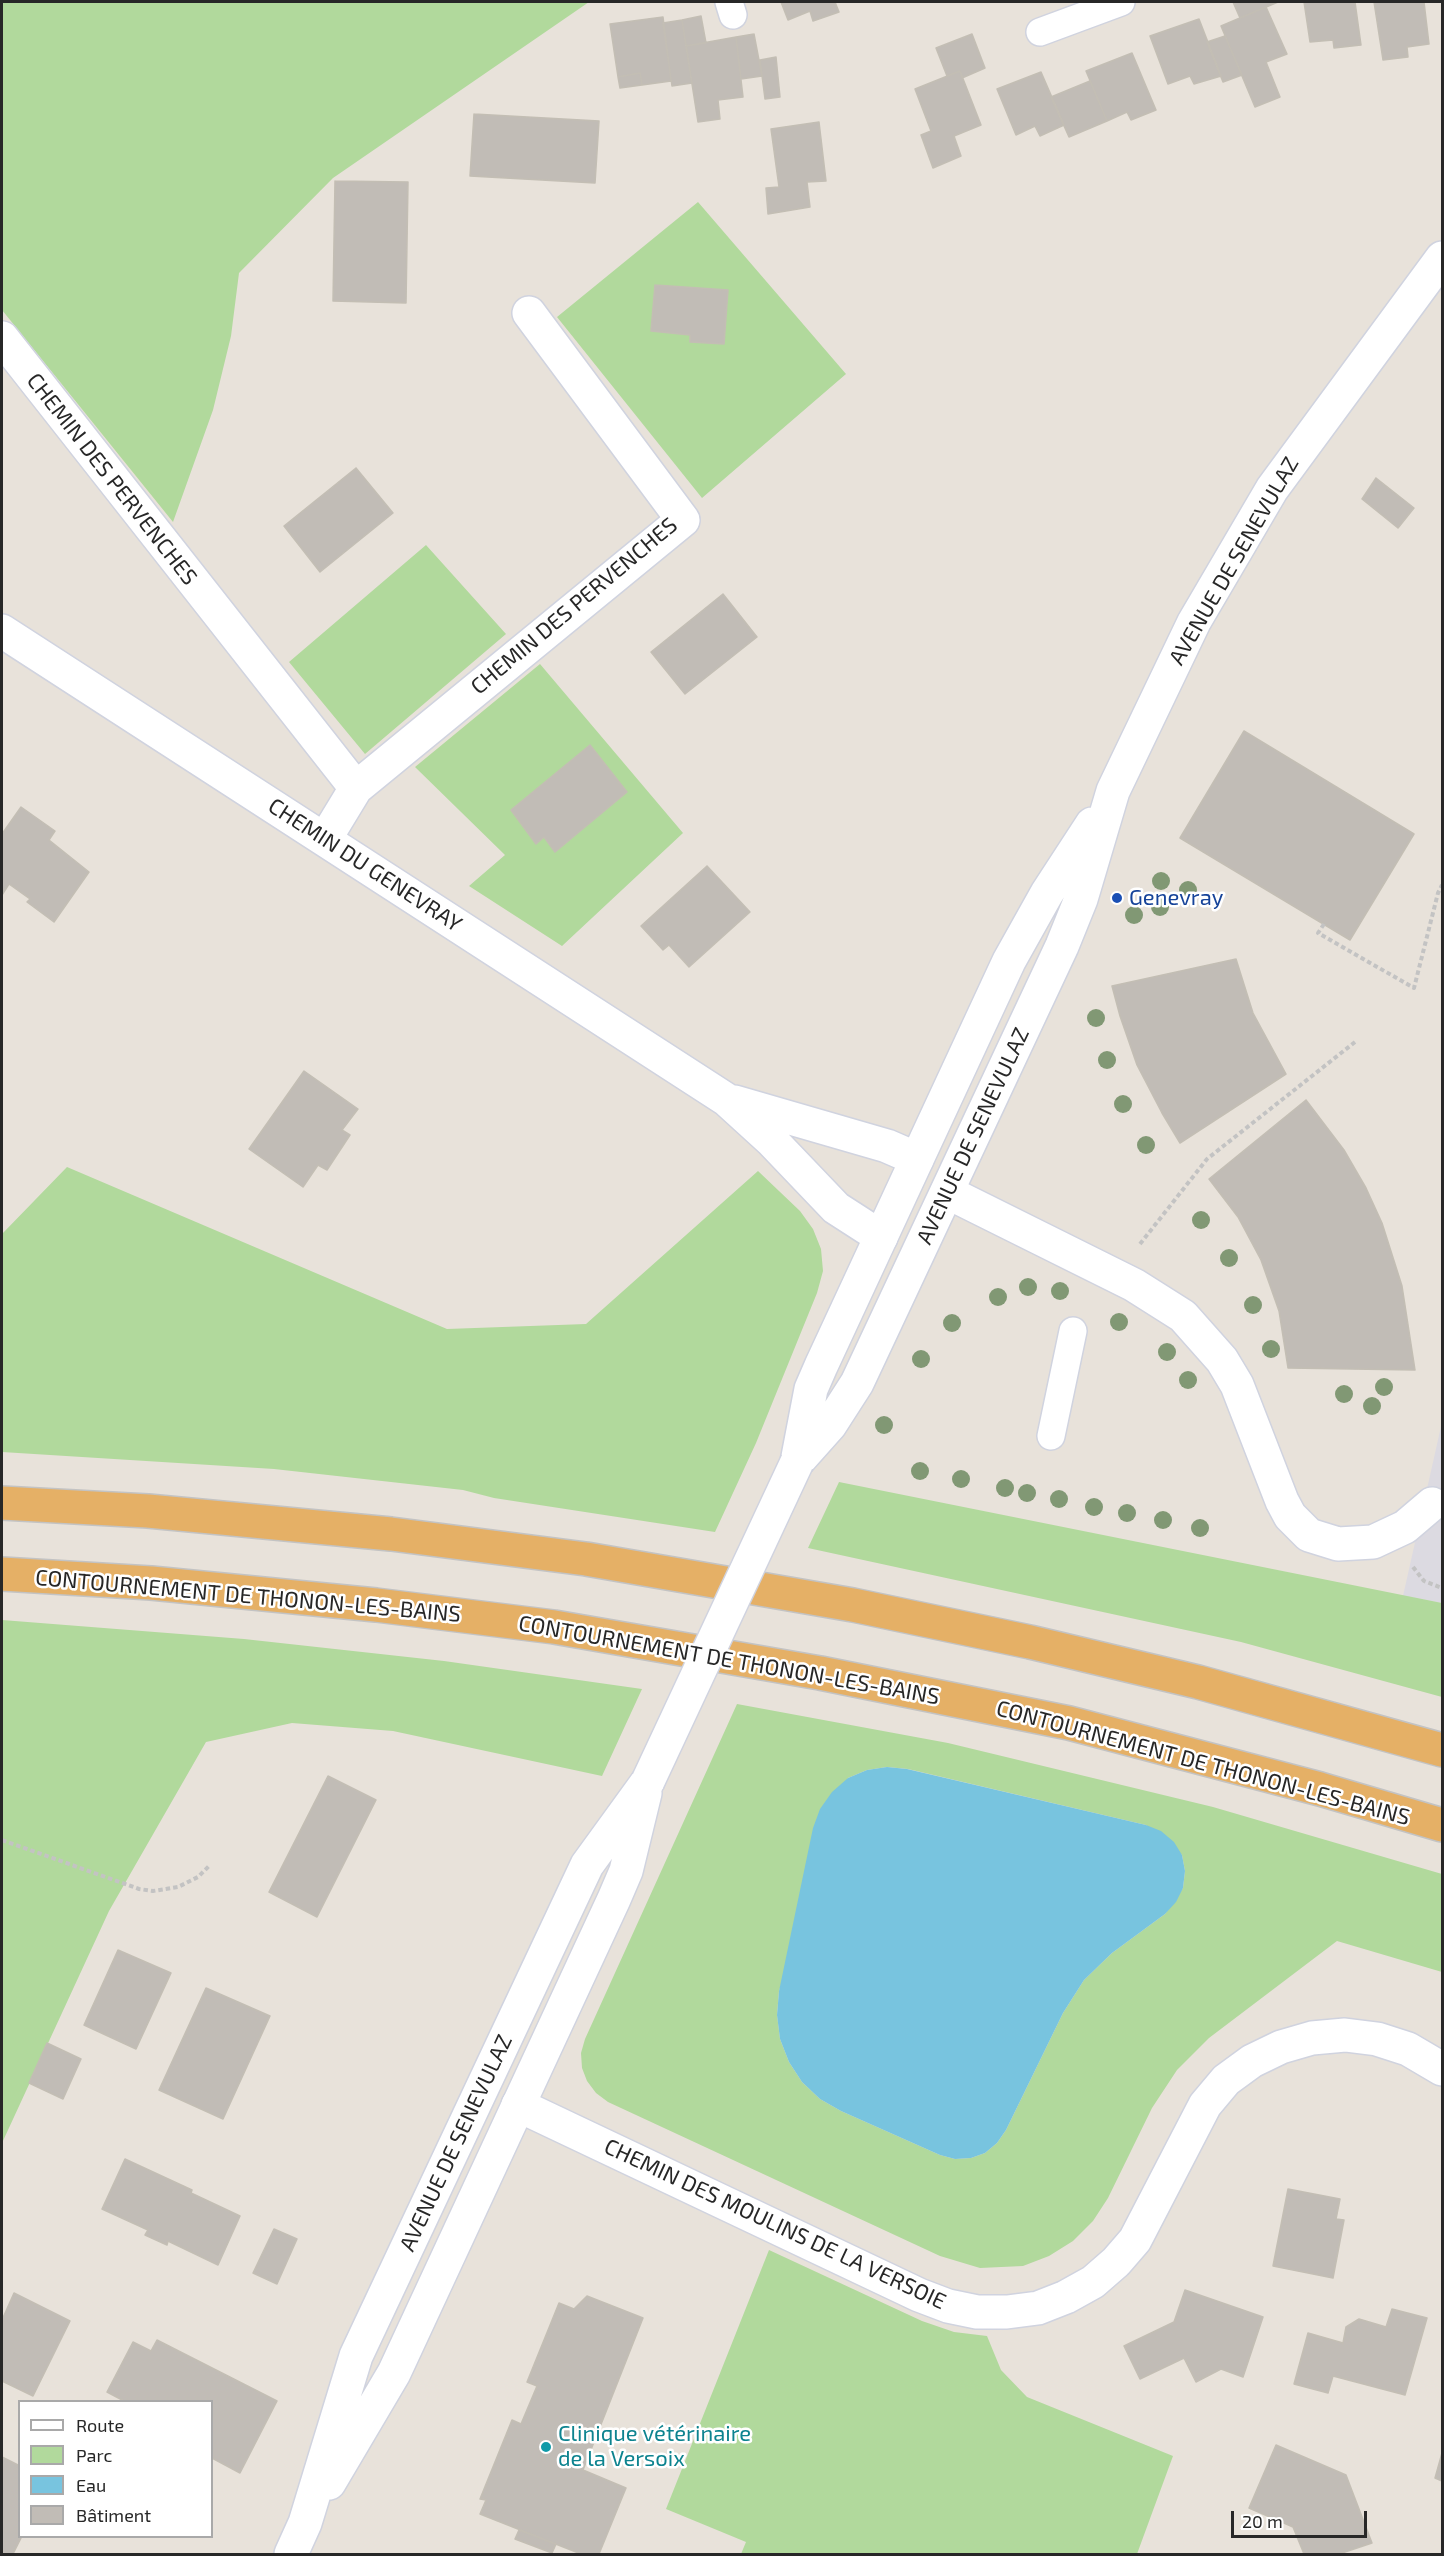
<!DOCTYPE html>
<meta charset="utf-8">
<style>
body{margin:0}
#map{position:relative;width:1444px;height:2556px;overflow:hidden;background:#e8e2da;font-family:"Exo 2",sans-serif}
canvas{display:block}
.frame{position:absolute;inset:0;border:3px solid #272727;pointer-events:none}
.legend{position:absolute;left:18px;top:2400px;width:195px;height:138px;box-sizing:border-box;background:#fff;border:2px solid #a9a9a9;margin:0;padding:8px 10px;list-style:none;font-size:18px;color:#272727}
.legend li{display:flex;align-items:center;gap:12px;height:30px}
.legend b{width:30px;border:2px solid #a9a9a9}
.scale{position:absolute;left:1231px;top:2511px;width:136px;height:27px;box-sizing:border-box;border:3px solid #272727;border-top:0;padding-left:8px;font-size:18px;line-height:21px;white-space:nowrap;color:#272727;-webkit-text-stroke:4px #fff;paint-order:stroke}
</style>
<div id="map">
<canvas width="1444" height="2556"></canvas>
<div class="frame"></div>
<ul class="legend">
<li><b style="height:8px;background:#fff"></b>Route</li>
<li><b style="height:16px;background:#b1d99c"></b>Parc</li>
<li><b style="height:16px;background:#78c4df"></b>Eau</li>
<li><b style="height:16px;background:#c1bcb6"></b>Bâtiment</li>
</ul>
<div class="scale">20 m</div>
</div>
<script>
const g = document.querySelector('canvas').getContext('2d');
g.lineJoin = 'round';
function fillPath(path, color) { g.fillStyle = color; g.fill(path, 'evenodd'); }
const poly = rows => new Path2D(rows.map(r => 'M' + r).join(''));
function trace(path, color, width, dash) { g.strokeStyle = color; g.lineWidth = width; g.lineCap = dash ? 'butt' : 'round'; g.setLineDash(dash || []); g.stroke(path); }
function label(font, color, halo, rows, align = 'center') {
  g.font = font + ' "Exo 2",sans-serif'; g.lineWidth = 5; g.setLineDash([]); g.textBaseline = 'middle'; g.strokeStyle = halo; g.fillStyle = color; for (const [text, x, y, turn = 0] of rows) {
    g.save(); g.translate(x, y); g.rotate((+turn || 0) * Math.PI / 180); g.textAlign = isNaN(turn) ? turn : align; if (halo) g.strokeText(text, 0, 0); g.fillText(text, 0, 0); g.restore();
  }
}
const industrial = poly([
 [1442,1422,1442,1603,1403,1596]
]);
const green = poly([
 [2,2,589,2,333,178,239,273,231,336,213,410,173,522,2,310],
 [698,202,846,374,702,498,557,317],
 [426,545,506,634,365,754,289,662],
 [540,664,683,833,562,946,469,886,505,855,415,767],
 [67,1167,447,1329,586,1324,758,1171,800,1211,813,1229,821,1249,823,1271,817,1293,756,1443,715,1532,494,1498,463,1490,274,1469,2,1452,2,1234],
 [839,1482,1442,1603,1442,1697,1241,1642,808,1548],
 [2,1620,244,1639,444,1661,642,1689,602,1776,393,1731,292,1723,206,1742,109,1911,2,2143],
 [737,1704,948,1743,1213,1807,1442,1874,1442,1972,1337,1941,1209,2038,1177,2070,1152,2108,1108,2198,1093,2221,1073,2241,1049,2256,1023,2266,980,2268,940,2256,608,2102,596,2093,587,2081,582,2068,581,2053,585,2039],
 [887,1767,908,1769,1146,1825,1182,1855,1185,1871,1183,1888,1165,1914,1112,1953,1084,1980,1063,2013,1006,2130,997,2143,985,2153,971,2158,955,2159,940,2155,841,2111,820,2099,802,2082,789,2062,780,2039,777,2015,779,1991,848,1778,867,1770],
 [769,2250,922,2321,954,2332,987,2336,1001,2370,1027,2397,1173,2456,1137,2554,741,2554,746,2542,666,2509]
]);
const water = poly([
 [887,1767,907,1769,1146,1825,1161,1831,1174,1842,1182,1855,1185,1871,1183,1888,1176,1902,1165,1914,1112,1953,1084,1980,1063,2013,1006,2130,997,2143,985,2153,971,2158,955,2159,940,2155,841,2111,820,2099,802,2082,789,2062,780,2039,777,2015,779,1991,813,1828,820,1809,832,1792,848,1778,867,1770]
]);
const building = poly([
 [781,2,835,2,839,12,813,21,810,11,788,20,781,2],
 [1233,2,1278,2,1240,18,1233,2],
 [1304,2,1355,2,1361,45,1334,48,1333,40,1310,42,1304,2],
 [1374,2,1424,2,1429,44,1407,47,1408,57,1383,60,1374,2],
 [1266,7,1287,54,1266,62,1280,97,1255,107,1221,26,1266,7],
 [701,16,706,43,686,46,682,20,701,16],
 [663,17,671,81,642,85,640,73,618,77,610,24,663,17],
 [1199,19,1221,76,1194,84,1190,76,1168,84,1150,36,1199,19],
 [682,20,692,83,672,86,663,23,682,20],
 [754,34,762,76,741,79,736,37,754,34],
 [972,34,985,68,962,78,960,71,947,76,936,48,972,34],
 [1225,36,1242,75,1223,82,1207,42,1225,36],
 [736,37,743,97,718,100,720,119,698,122,686,46,736,37],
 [1132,53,1156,110,1131,120,1127,112,1107,121,1086,71,1132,53],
 [776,57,780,97,765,99,760,60,776,57],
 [960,71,981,125,954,136,961,156,933,168,921,135,931,131,915,89,960,71],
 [1041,72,1064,125,1040,136,1035,126,1016,135,997,89,1041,72],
 [640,73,642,85,620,88,618,77,640,73],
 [1090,81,1107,121,1069,137,1051,97,1090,81],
 [474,114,599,121,595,183,470,176,474,114],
 [819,122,826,181,807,182,810,207,768,214,766,188,779,187,771,129,819,122],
 [335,181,408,182,406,303,333,301,335,181],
 [655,285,728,290,724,344,690,342,690,335,651,331,655,285],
 [356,468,393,513,320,572,284,526,356,468],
 [1376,478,1414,508,1398,528,1362,499,1376,478],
 [723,594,757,637,685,694,651,652,723,594],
 [1244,731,1414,834,1350,940,1180,838,1244,731],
 [590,745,627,792,555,852,544,837,536,844,511,810,590,745],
 [21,807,55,831,49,840,89,872,54,922,27,902,30,899,9,884,2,895,2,834,21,807],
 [707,866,750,912,689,967,669,945,663,950,641,926,707,866],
 [1236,959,1253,1013,1286,1074,1180,1143,1162,1113,1137,1065,1120,1016,1112,986,1236,959],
 [304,1071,358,1109,342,1130,350,1135,327,1170,318,1165,303,1187,249,1149,304,1071],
 [1306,1100,1344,1150,1366,1188,1382,1223,1402,1286,1415,1370,1288,1368,1279,1311,1261,1260,1238,1217,1209,1179,1306,1100],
 [328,1776,376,1800,317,1917,269,1892,328,1776],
 [118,1950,171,1973,136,2049,84,2025,118,1950],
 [206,1988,270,2016,223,2119,159,2090,206,1988],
 [47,2043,81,2059,63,2099,29,2083,47,2043],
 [125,2159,192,2190,191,2193,240,2216,218,2265,168,2241,167,2245,145,2235,148,2230,102,2209,125,2159],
 [1288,2189,1340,2199,1336,2219,1344,2220,1333,2278,1273,2266,1288,2189],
 [274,2229,297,2239,277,2284,253,2273,274,2229],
 [1185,2290,1263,2317,1243,2377,1221,2369,1196,2382,1184,2358,1140,2379,1124,2346,1174,2322,1185,2290],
 [14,2293,70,2321,33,2396,2,2381,2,2320,14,2293],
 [587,2296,643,2318,583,2470,626,2488,599,2554,581,2554,480,2514,486,2500,480,2499,512,2420,521,2424,537,2386,527,2382,559,2303,574,2309,587,2296],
 [1392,2309,1427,2318,1405,2395,1333,2376,1328,2393,1294,2384,1308,2333,1343,2343,1346,2327,1359,2319,1386,2327,1392,2309],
 [157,2340,277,2401,240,2473,212,2458,212,2402,126,2402,107,2392,133,2342,151,2351,157,2340],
 [1276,2445,1346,2475,1372,2543,1339,2554,1304,2554,1293,2527,1249,2508,1276,2445],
 [1442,2453,1442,2481,1435,2478,1442,2453],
 [2,2457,20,2466,20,2536,22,2536,13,2554,2,2554,2,2457],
 [519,2530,556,2544,552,2553,515,2539,519,2530]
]);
const path = poly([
 [1324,924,1318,933,1414,988,1438,893,1442,885],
 [1140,1244,1207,1159,1355,1042],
 [1413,1567,1424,1581,1442,1588],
 [2,1840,139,1889,153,1891,178,1887,198,1877,210,1865]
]);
const service = poly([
 [729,2,733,15],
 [1040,32,1121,2],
 [1051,1436,1073,1331]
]);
const minor = poly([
 [2,338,356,788,325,839],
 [2,631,727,1100,772,1141,836,1208,881,1237],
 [356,788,683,520,529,313],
 [735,1102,887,1146,917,1159],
 [947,1192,1134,1285,1183,1316,1222,1360,1237,1385,1282,1501,1290,1516,1309,1535,1338,1544,1373,1542,1405,1527,1432,1504],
 [518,2105,919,2295,948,2306,977,2312,1007,2312,1038,2308,1066,2297,1093,2282,1116,2262,1135,2240,1205,2105,1226,2080,1252,2061,1281,2047,1312,2038,1345,2035,1377,2039,1408,2049,1442,2069]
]);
const secondary = poly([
 [797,1462,830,1425,857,1383,1062,946,1081,899,1113,791,1194,622,1272,489,1442,258],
 [797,1462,811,1389,821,1366,1009,961,1047,893,1092,824],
 [329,2483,394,2373,614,1899,626,1871,645,1793],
 [291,2554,305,2523,356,2356,587,1865,648,1781]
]);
const trunk = poly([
 [2,1503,148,1511,391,1534,586,1559,853,1605,1030,1642,1198,1682,1442,1750],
 [2,1574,151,1583,376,1605,554,1627,820,1673,1069,1723,1320,1789,1442,1825]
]);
const secondaryBridge = poly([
 [648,1781,797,1462]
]);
const trees = [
 [1161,881],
 [1188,890],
 [1160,907],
 [1134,915],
 [1096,1018],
 [1107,1060],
 [1123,1104],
 [1146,1145],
 [1201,1220],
 [1229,1258],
 [1028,1287],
 [1060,1291],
 [998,1297],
 [1253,1305],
 [1119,1322],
 [952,1323],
 [1271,1349],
 [1167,1352],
 [921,1359],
 [1188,1380],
 [1384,1387],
 [1344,1394],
 [1372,1406],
 [884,1425],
 [920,1471],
 [961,1479],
 [1005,1488],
 [1027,1493],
 [1059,1499],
 [1094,1507],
 [1127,1513],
 [1163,1520],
 [1200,1528]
];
const markers = [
 [1117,898,6,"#1a4fb4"],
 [546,2447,6,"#0f9aa8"]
];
const streetNames = [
 ["CHEMIN DES PERVENCHES",112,479,52],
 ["AVENUE DE SENEVULAZ",1234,561,-60],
 ["CHEMIN DES PERVENCHES",574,606,-40],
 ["CHEMIN DU GENEVRAY",365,865,33],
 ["AVENUE DE SENEVULAZ",973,1136,-65],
 ["CONTOURNEMENT DE THONON-LES-BAINS",248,1596,5],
 ["CONTOURNEMENT DE THONON-LES-BAINS",729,1660,10],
 ["CONTOURNEMENT DE THONON-LES-BAINS",1203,1763,15],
 ["AVENUE DE SENEVULAZ",456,2143,-65],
 ["CHEMIN DES MOULINS DE LA VERSOIE",775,2224,25]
];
const transitNames = [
 ["Genevray",1129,898]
];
const cultureNames = [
 ["Clinique vétérinaire",558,2434],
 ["de la Versoix",558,2459]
];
fillPath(industrial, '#dcdae1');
fillPath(green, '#b1d99c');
fillPath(water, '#78c4df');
fillPath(building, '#c1bcb6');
trace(building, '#c3beb4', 1.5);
trace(service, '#d0d3df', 30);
trace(minor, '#d0d3df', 36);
trace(secondary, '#d0d3df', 36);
trace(trunk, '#c3c3c3', 36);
trace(path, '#c3c3c3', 4, [4.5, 3]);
trace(service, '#fff', 27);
trace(minor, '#fff', 33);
trace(secondary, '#fff', 33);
trace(trunk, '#e5b066', 33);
trace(secondaryBridge, '#d0d3df', 36, []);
trace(secondaryBridge, '#fff', 33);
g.fillStyle = '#819874';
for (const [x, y] of trees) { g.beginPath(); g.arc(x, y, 9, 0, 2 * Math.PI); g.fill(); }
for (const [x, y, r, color] of markers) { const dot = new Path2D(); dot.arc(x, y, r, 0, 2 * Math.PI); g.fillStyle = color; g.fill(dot); trace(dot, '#fff', 2); }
label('22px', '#272727', '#fff', streetNames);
label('22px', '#164399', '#fff', transitNames, 'left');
label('22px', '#0d838f', '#fff', cultureNames, 'left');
</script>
